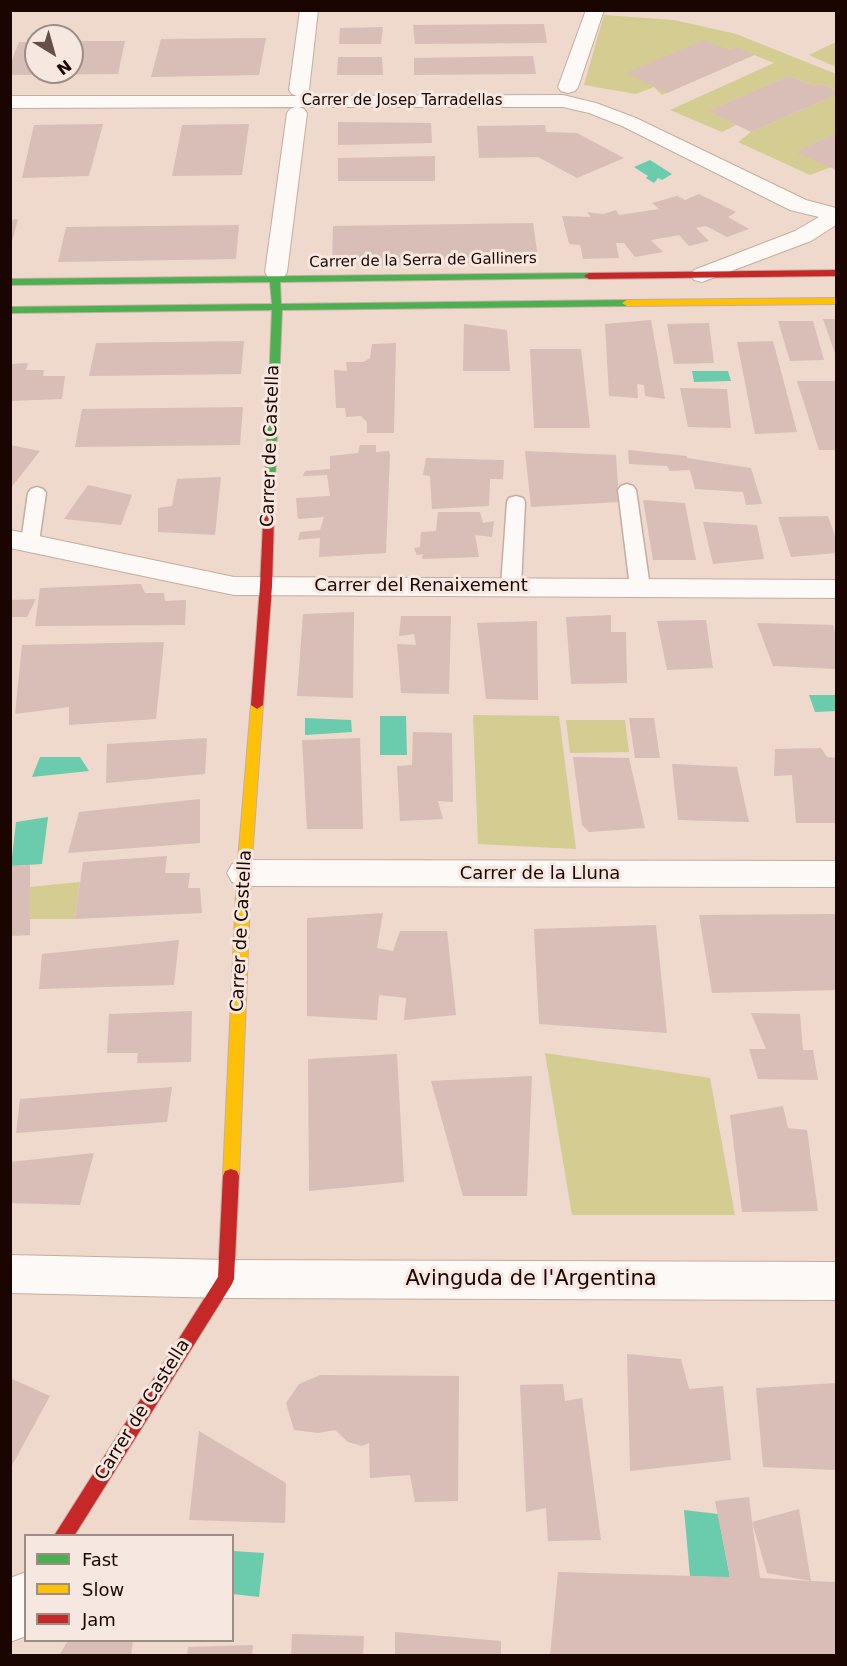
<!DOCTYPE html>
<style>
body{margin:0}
#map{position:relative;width:847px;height:1666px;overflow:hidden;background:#efd8cc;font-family:"DejaVu Sans",sans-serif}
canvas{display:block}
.frame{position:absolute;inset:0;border:12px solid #1a0500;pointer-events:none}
.legend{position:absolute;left:24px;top:1534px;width:210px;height:108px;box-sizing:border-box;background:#f6e8e0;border:2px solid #9e8d86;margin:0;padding:8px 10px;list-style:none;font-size:18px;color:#1a0500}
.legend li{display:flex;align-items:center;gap:12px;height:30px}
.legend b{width:30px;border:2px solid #9e8d86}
.north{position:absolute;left:24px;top:24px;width:60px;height:60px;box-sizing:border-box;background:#f6e8e0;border:2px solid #9e8d86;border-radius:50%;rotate:143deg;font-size:16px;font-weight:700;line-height:24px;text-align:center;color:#1a0500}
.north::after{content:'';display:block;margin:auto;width:21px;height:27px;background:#654f47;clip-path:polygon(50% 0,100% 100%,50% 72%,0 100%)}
</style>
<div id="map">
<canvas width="847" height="1666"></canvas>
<div class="frame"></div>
<ul class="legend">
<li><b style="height:8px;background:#4caf50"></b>Fast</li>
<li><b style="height:8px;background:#ffc107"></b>Slow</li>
<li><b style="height:8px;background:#c62828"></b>Jam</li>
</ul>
<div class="north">N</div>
</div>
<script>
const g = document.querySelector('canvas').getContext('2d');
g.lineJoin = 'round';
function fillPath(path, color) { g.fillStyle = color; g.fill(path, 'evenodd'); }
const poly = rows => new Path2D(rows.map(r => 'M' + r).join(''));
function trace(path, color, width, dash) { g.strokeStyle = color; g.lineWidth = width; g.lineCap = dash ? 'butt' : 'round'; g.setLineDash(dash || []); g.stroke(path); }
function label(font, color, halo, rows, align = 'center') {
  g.font = font + ' "DejaVu Sans",sans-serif'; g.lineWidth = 6; g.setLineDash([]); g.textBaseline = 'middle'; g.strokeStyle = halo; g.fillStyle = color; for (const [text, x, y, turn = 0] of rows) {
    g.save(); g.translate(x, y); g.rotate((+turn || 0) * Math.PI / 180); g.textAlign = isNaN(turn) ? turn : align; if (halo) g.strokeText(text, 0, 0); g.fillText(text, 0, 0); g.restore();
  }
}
const green = poly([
 [604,15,674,20,736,34,836,74,836,90,821,84,814,86,789,76,709,111,736,125,722,132,670,110,774,63,754,55,662,95,654,87,636,94,584,85],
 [836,42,836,67,809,55],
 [836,95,836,133,797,152,831,167,810,175,738,142,751,132],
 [473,715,559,716,576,849,478,844],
 [566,720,625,720,629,752,570,753],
 [80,882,75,919,30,919,30,887],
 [545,1053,710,1078,735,1215,572,1215]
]);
const water = poly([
 [650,160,672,174,662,180,658,178,654,183,646,178,648,176,634,167],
 [692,371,728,371,731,381,694,382],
 [809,695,836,695,836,711,815,712],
 [380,716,406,716,407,755,380,755],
 [305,718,351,720,352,732,305,735],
 [40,757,80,757,89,771,32,777],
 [48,817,42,864,11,866,16,822],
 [684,1510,718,1514,730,1578,690,1576],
 [233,1551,264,1553,259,1597,233,1594]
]);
const building = poly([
 [544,24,547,43,415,44,413,25],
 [383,27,381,44,339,44,340,28],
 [266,38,259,75,151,77,161,39],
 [704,40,729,50,738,47,754,55,667,93,626,73],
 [72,41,125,41,118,74,10,75,10,65,19,42,36,42,36,72,72,72],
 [533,56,536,74,414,75,414,58],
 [338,57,382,57,383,75,337,75],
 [789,76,814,86,821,84,836,90,836,95,751,132,708,111],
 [338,122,431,123,432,143,338,145],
 [103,124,89,176,22,178,34,125],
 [249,124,242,175,172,176,182,125],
 [545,125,546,132,577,133,624,158,577,178,538,157,479,158,477,126],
 [836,133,836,170,796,152],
 [435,156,435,181,338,181,338,158],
 [699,194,736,212,728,217,749,229,727,237,706,226,696,228,709,241,689,246,679,235,651,240,663,252,635,257,624,243,616,243,619,258,583,259,580,245,569,244,562,216,591,217,587,212,603,214,616,210,619,215,659,209,652,203,677,196,685,200],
 [18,219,11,245,10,245,10,220],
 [533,223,538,257,501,258,501,263,459,263,458,259,417,260,417,266,369,267,369,262,332,263,333,226],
 [239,225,236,259,58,262,66,227],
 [823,319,836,319,836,356],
 [651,320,665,399,645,396,644,385,637,384,638,398,609,396,605,324],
 [778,321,813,321,824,360,790,361],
 [709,323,714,363,674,364,667,324],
 [464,324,507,330,510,371,463,371],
 [244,341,241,374,89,376,96,343],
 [773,341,797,432,755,434,737,342],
 [396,343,394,433,367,433,367,422,361,416,346,417,345,408,336,408,334,370,347,371,346,362,363,362,370,358,372,344],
 [530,349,581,349,590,428,534,428],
 [28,363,26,370,44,370,43,376,65,376,62,399,10,401,10,364],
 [797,381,836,381,836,450,819,450],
 [680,388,727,389,731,428,688,427],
 [243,407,240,445,75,447,82,409],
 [10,445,40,451,10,489],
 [360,445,376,445,376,452,389,451,390,455,386,553,319,557,320,538,298,540,300,532,320,530,324,517,298,519,296,498,330,496,327,475,303,476,305,471,330,469,330,456,358,453],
 [628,450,687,456,687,458,751,468,762,504,746,505,743,492,695,489,690,470,670,471,667,466,629,464],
 [525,451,616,455,619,502,531,507],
 [426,458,504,460,503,479,490,479,489,506,432,509,430,476,423,475],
 [221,477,215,535,158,532,158,508,172,506,177,479],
 [88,485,132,495,121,525,64,519],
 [643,500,685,503,696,560,653,560],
 [438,512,480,512,483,523,494,521,492,537,475,535,479,557,422,559,423,554,417,555,414,548,420,547,421,532,436,531],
 [828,516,836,539,836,553,791,557,778,517],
 [703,522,757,525,764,559,713,564],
 [141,584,145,593,164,593,165,601,186,600,185,625,35,626,40,588],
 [36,599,27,617,10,617,10,600],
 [354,612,353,698,297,696,303,614],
 [611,615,611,632,626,632,627,683,571,684,566,617],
 [401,616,451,616,449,694,401,693,397,644,416,645,414,634,399,636],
 [706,620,713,668,667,670,657,621],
 [537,621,538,700,486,699,477,623],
 [757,623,833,625,836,637,836,669,773,666],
 [164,642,156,719,69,725,69,707,15,714,22,645],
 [629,718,654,718,660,758,635,758],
 [413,732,452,733,453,802,438,801,443,819,400,821,397,766,412,765],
 [207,738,205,774,106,783,107,744],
 [360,738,363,829,307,829,302,740],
 [821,748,827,757,836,758,836,823,796,823,792,775,774,776,775,749],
 [573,757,629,758,645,828,589,832,582,825],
 [672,764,737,767,749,822,678,820],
 [200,799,200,843,68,853,79,812],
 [167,856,165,873,190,873,188,888,200,888,202,913,75,919,83,862],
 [30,865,30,935,10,936,10,866],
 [383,913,377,948,393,951,400,931,447,931,456,1015,404,1020,406,998,379,995,377,1020,307,1016,307,918],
 [836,914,836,990,712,993,699,915],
 [656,925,667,1033,539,1024,534,929],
 [179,940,174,985,39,989,42,954],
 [192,1011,191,1062,137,1063,138,1053,107,1053,109,1014],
 [751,1013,800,1014,803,1050,813,1050,818,1080,758,1079,749,1049,766,1049],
 [397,1054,404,1182,309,1191,308,1059],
 [532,1076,527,1196,463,1196,431,1081],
 [172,1087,167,1122,16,1133,20,1099],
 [783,1106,788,1128,807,1130,818,1211,742,1212,730,1115],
 [94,1153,80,1205,10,1203,10,1162],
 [627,1354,681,1359,689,1389,723,1386,731,1460,630,1471],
 [320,1375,459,1376,458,1501,415,1502,410,1475,370,1478,369,1443,362,1446,348,1442,335,1430,318,1433,294,1430,286,1403,299,1384],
 [10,1378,50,1396,10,1469],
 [836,1383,836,1470,763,1467,756,1388],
 [563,1384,565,1401,582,1398,601,1540,548,1541,546,1508,526,1512,520,1385],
 [199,1431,286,1483,285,1523,189,1520],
 [749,1497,752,1522,799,1509,811,1581,836,1582,836,1656,550,1656,558,1572,730,1577,715,1501],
 [752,1522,767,1573,811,1581,760,1578],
 [395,1632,501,1641,501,1656,395,1656],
 [292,1634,364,1636,363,1656,291,1656],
 [68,1640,133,1640,131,1656,59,1656],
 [253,1645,252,1656,187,1656,188,1647]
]);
const lane = poly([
 [627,484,633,486,636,490,650,587,647,591,640,593,633,591,630,587,618,490,621,486,627,484],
 [37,487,43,489,46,493,39,542,37,546,30,548,23,546,21,542,28,493,31,489,37,487],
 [516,496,523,498,525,502,521,586,518,590,511,592,504,590,501,586,507,502,509,498,516,496]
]);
const street = poly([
 [300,10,318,10,309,90,306,94,301,96,563,95,596,103,636,118,806,200,836,208,836,225,811,241,702,282,694,280,691,275,694,270,795,231,819,217,790,210,622,126,589,113,563,107,299,107,304,109,307,113,287,272,284,277,276,279,268,277,265,272,287,113,290,109,295,107,10,108,10,96,297,96,292,94,289,90,300,10],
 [586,10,604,10,578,87,575,91,568,93,561,91,558,87,586,10],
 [10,530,234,577,836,580,836,598,234,595,10,548,10,530],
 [244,860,836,861,836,887,244,886,232,882,227,873,232,864,244,860],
 [10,1255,226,1260,836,1262,836,1300,226,1298,10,1293,10,1255],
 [26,1572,26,1636,10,1642,10,1578,26,1572]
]);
const fast = poly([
 [589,273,592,274,592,278,280,282,281,304,627,300,632,303,627,306,282,310,275,482,270,485,265,482,272,310,10,313,10,307,272,304,270,282,10,285,10,279,589,273]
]);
const slow = poly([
 [836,298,836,304,627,306,622,303,627,300,836,298],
 [257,701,263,705,251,873,239,1176,237,1181,231,1183,225,1181,223,1176,237,873,251,705,257,701]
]);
const jam = poly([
 [836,270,836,276,589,279,584,276,589,273,836,270],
 [270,479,275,482,272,586,263,705,257,709,251,705,260,586,265,482,270,479],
 [231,1169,237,1171,239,1176,234,1279,232,1284,74,1536,54,1536,218,1277,223,1176,225,1171,231,1169]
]);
const farStreetnames = [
 ["Carrer de Josep Tarradellas",402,101],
 ["Carrer de la Serra de Galliners",423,261,-1]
];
const streetNames = [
 ["Carrer de Castella",271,446,-88],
 ["Carrer del Renaixement",421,586],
 ["Carrer de la Lluna",540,874],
 ["Carrer de Castella",242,931,-87],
 ["Carrer de Castella",143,1410,-58]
];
const nearStreetnames = [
 ["Avinguda de l'Argentina",531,1280]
];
fillPath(green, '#d4cc90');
fillPath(water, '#6bcbad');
fillPath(building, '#d8beb6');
trace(lane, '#c4ada1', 3);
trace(street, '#c4ada1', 2);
trace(fast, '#c4ada1', 2);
trace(slow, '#c4ada1', 2);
trace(jam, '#c4ada1', 2);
fillPath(lane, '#fdf9f7');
fillPath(street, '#fdf9f7');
fillPath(fast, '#4caf50');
fillPath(slow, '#ffc107');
fillPath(jam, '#c62828');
label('15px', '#1a0500', '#f6e8e0', farStreetnames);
label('18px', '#1a0500', '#f6e8e0', streetNames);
label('21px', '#1a0500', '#f6e8e0', nearStreetnames);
</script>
